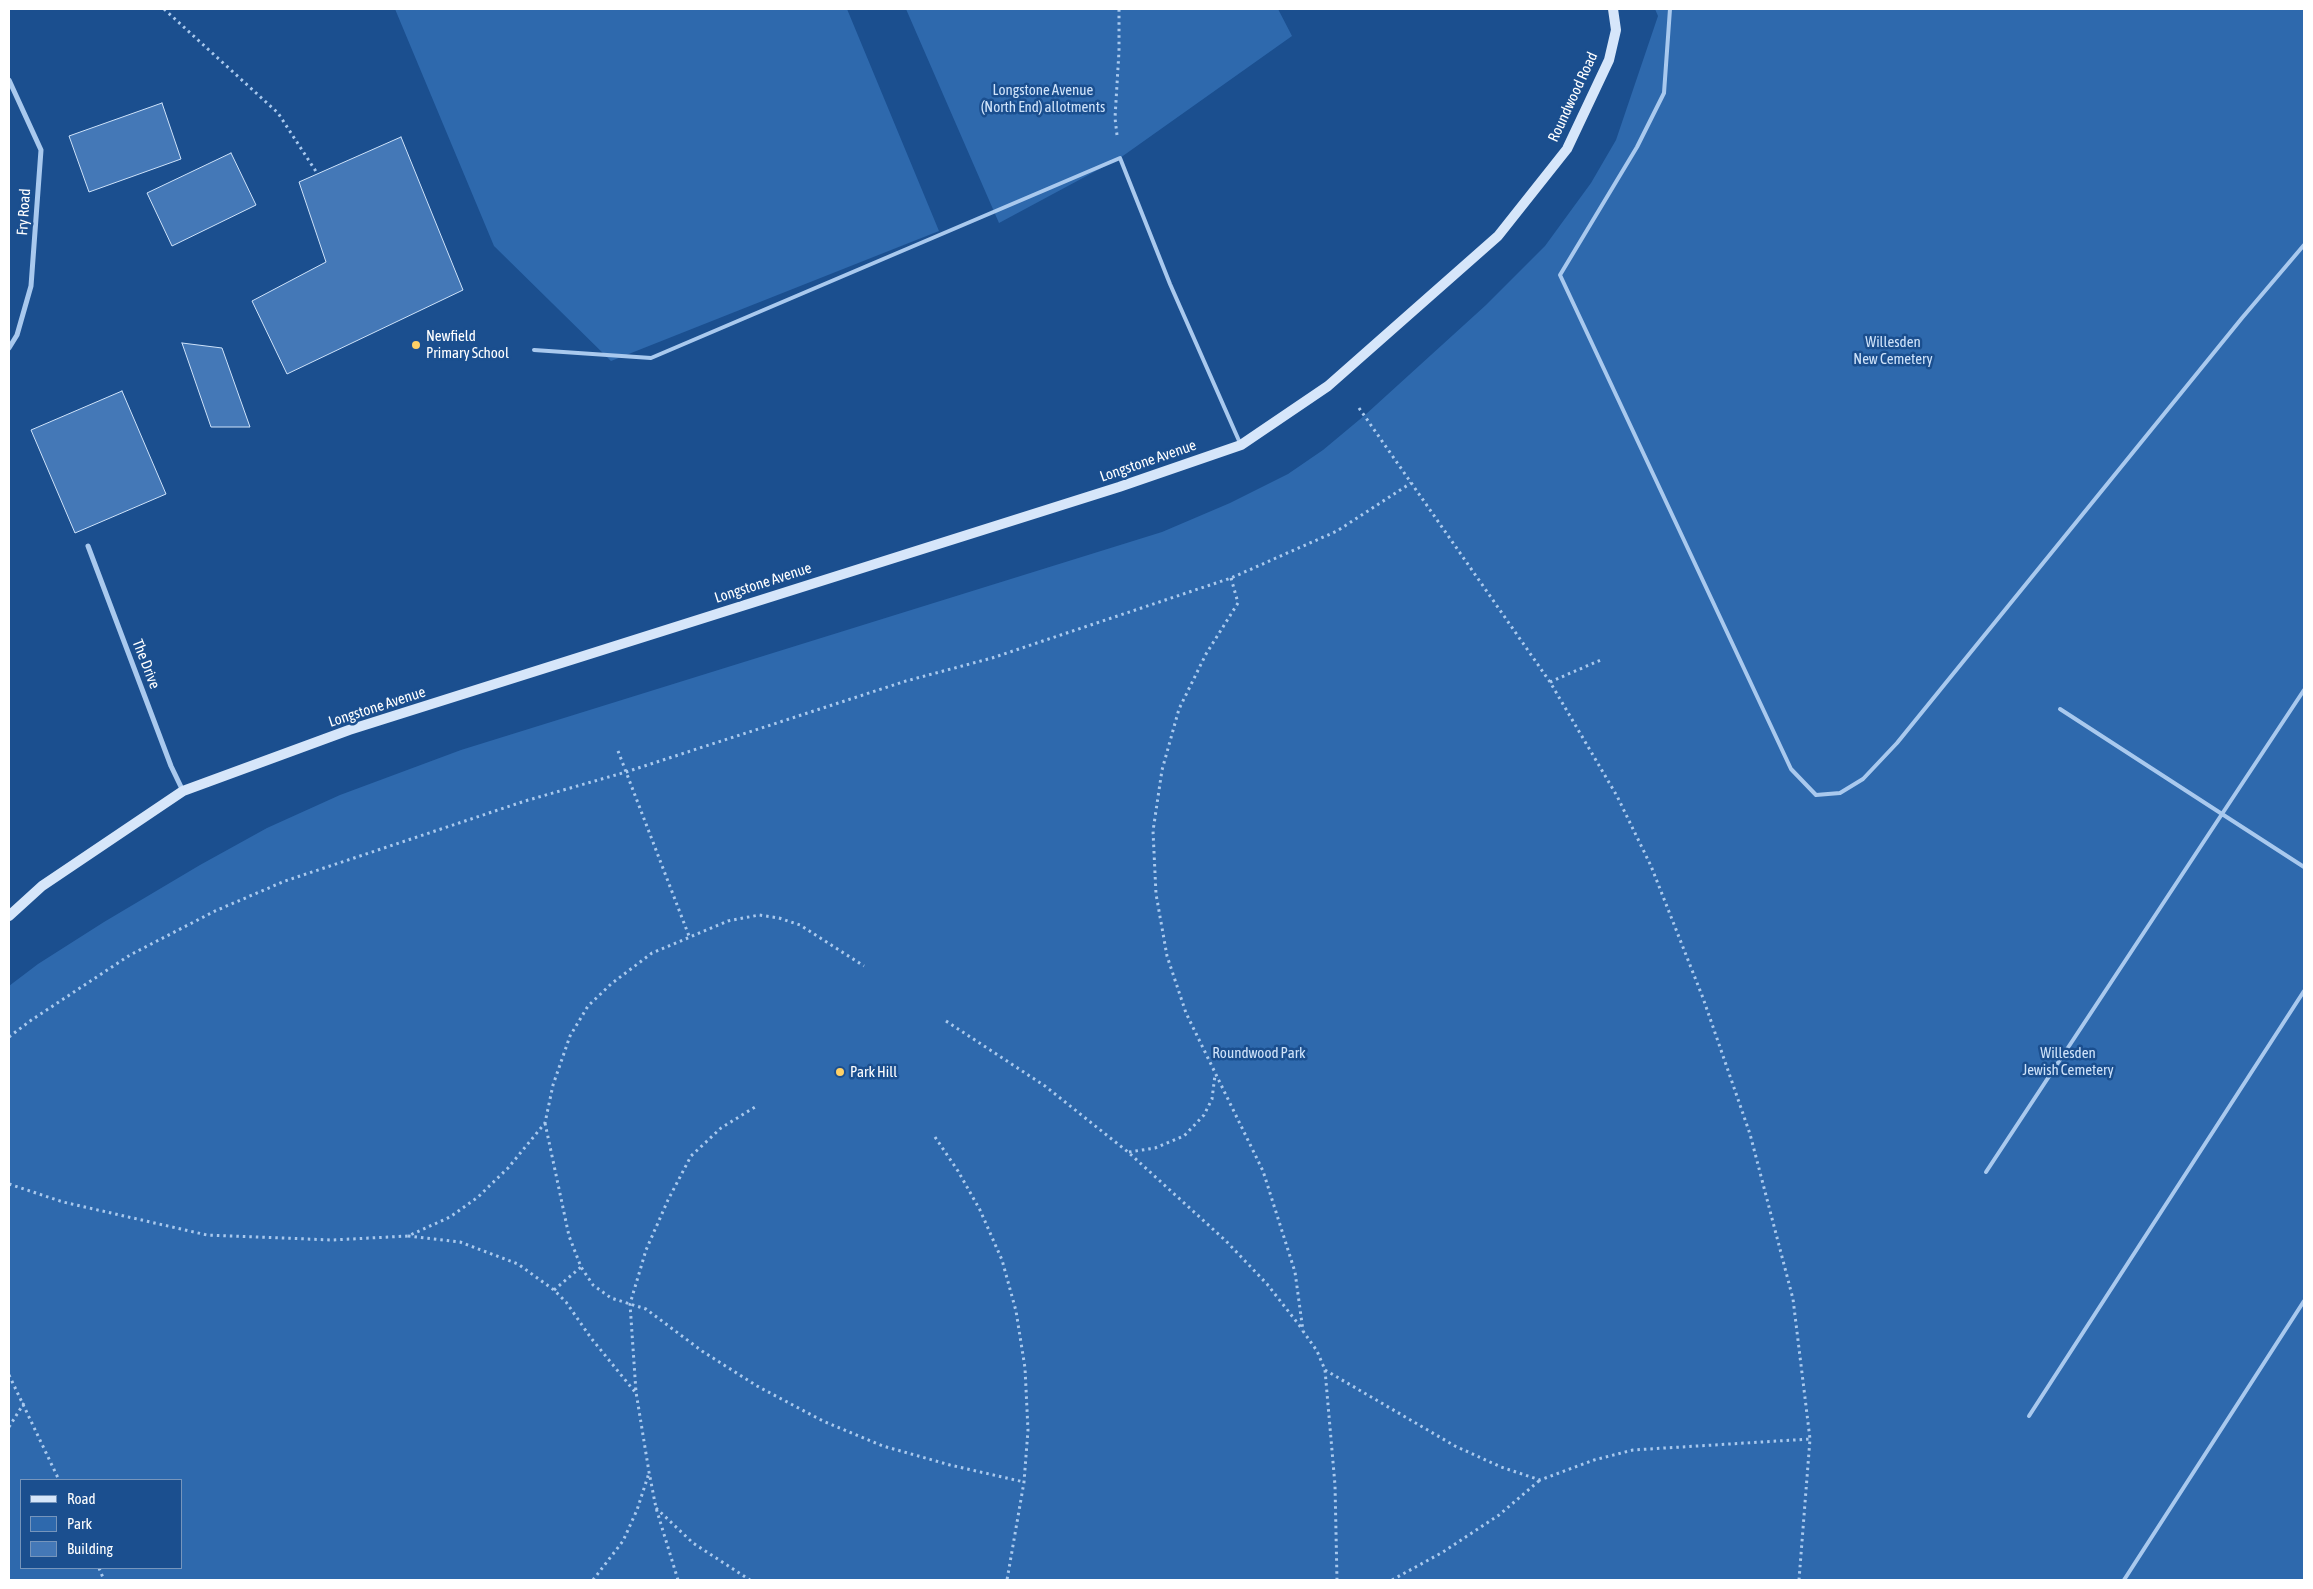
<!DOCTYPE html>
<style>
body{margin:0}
#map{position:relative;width:2313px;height:1589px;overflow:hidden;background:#1b4f8f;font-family:"Asap Condensed",sans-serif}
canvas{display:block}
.frame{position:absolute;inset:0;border:10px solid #fff;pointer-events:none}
.legend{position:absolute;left:20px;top:1479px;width:162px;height:90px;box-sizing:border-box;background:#1b4f8f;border:1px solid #7695bc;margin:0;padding:6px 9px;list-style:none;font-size:15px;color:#fff}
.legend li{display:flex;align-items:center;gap:10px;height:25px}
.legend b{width:25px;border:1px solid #7695bc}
</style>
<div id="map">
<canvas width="2313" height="1589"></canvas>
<div class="frame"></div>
<ul class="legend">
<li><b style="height:6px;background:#d6e6fa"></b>Road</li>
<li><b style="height:14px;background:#2e69ad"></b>Park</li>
<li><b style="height:14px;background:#4478b7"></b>Building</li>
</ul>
</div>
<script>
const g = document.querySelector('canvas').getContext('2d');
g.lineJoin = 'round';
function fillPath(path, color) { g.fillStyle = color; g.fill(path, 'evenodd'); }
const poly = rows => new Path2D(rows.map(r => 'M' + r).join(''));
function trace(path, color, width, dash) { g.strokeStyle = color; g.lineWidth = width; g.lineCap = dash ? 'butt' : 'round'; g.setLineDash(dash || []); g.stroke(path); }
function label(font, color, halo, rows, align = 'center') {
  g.font = font + ' "Asap Condensed",sans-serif'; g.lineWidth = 5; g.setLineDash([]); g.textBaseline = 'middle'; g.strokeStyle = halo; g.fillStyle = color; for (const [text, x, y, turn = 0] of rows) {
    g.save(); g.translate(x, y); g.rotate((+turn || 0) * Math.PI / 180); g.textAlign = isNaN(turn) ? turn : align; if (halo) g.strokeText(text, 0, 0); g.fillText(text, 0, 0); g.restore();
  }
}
const green = poly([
 [395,9,847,9,939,231,611,361,494,246],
 [906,9,1278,9,1292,36,1120,158,999,223],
 [1655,9,2304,9,2304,1580,9,1580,9,986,38,964,104,922,200,865,267,828,340,795,461,750,1162,532,1230,503,1288,474,1323,450,1365,415,1486,305,1545,246,1591,183,1616,140,1658,16],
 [21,1480,181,1480,181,1568,21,1568]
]);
const building = poly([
 [162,103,181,159,89,192,69,136,162,103],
 [401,137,463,290,287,374,252,301,326,262,299,182,401,137],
 [231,153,256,205,172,246,147,193,231,153],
 [182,343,222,348,250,427,211,427,182,343],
 [122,391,166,494,75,533,31,430,122,391]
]);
const path = poly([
 [164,9,278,113,317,173],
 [1117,135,1115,118,1119,51,1119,9],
 [1359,408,1550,682,1617,796,1651,866,1703,998,1750,1134,1793,1299,1810,1439,1799,1580],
 [1231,578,1238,603,1206,654,1179,709,1162,770,1153,831,1156,894,1167,956,1186,1013,1263,1171,1295,1272,1303,1331,1317,1351,1325,1370,1335,1485,1337,1580],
 [1550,682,1603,659],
 [618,751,689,936],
 [946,1021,1045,1086,1128,1152,1226,1241,1267,1284,1303,1330],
 [9,1037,30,1021,130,955,215,911,285,881,525,801,626,772,906,681,992,658,1231,578,1337,531,1411,483],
 [545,1123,569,1236,581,1267,593,1285,611,1298,646,1309,702,1351,757,1386,823,1421,883,1446,950,1465,1024,1482],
 [935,1137,958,1171,980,1210,1002,1260,1016,1311,1025,1368,1028,1430,1024,1482,1007,1580],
 [1129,1152,1155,1148,1184,1136,1204,1115,1212,1099,1215,1075],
 [9,1184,63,1202,207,1235,332,1240,408,1236,450,1217,478,1197,508,1168,545,1123,553,1085,570,1036,588,1006,611,984,652,953,728,921,759,915,779,918,800,925,864,966],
 [408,1236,460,1242,518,1264,554,1290,566,1302,591,1338,635,1392],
 [554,1290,581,1267],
 [1325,1370,1455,1446,1501,1467,1540,1480,1594,1460,1633,1450,1810,1439],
 [9,1375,59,1480],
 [9,1427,24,1403],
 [656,1508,693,1543,750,1580],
 [99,1568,104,1580],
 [593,1580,623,1541,637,1510,649,1473],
 [678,1580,656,1508,649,1472,636,1392,630,1304,646,1250,668,1200,691,1156,721,1128,755,1107],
 [1392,1580,1443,1552,1499,1515,1540,1480]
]);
const lane = poly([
 [1670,9,1664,93,1637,147,1560,275,1791,769,1816,795,1840,793,1863,779,1897,743,2242,318,2304,245],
 [534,350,651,358,1120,158,1170,284,1240,443],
 [2060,709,2222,814,2304,690],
 [1986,1172,2222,814,2304,867],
 [2029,1416,2304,991],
 [2124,1580,2304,1301]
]);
const street = poly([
 [9,80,41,150,31,286,17,335,9,348],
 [88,546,171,766,183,791]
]);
const secondary = poly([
 [9,916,42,886,183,791,349,730,1119,487,1241,445,1328,386,1498,236,1567,149,1609,60,1616,30,1613,9]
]);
const markers = [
 [416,345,5,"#ffd166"],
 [840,1072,5,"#ffd166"]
];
const parkNames = [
 ["Longstone Avenue",1043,90],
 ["(North End) allotments",1043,107],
 ["Willesden",1893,342],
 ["New Cemetery",1893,359],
 ["Roundwood Park",1259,1053],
 ["Willesden",2068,1053],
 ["Jewish Cemetery",2068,1070]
];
const streetNames = [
 ["Roundwood Road",1573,97,-65],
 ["Fry Road",24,212,-86],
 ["Longstone Avenue",1148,461,-19],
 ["Longstone Avenue",763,583,-18],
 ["The Drive",146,664,69],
 ["Longstone Avenue",377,707,-18]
];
const poiNames = [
 ["Newfield",426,336],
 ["Primary School",426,353],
 ["Park Hill",850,1072]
];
fillPath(green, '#2e69ad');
fillPath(building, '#4478b7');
trace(building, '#cfe3fa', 1);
trace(path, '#a9c9ee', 3, [2.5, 4]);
trace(lane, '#a9c9ee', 4);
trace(street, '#a9c9ee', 5);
trace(secondary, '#d6e6fa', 10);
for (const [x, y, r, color] of markers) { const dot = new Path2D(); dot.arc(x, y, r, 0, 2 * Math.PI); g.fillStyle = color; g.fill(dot); trace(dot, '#1b4f8f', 2); }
label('15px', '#cfe3fa', '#1b4f8f', parkNames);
label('15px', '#fff', '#1b4f8f', streetNames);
label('15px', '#fff', '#1b4f8f', poiNames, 'left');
</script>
